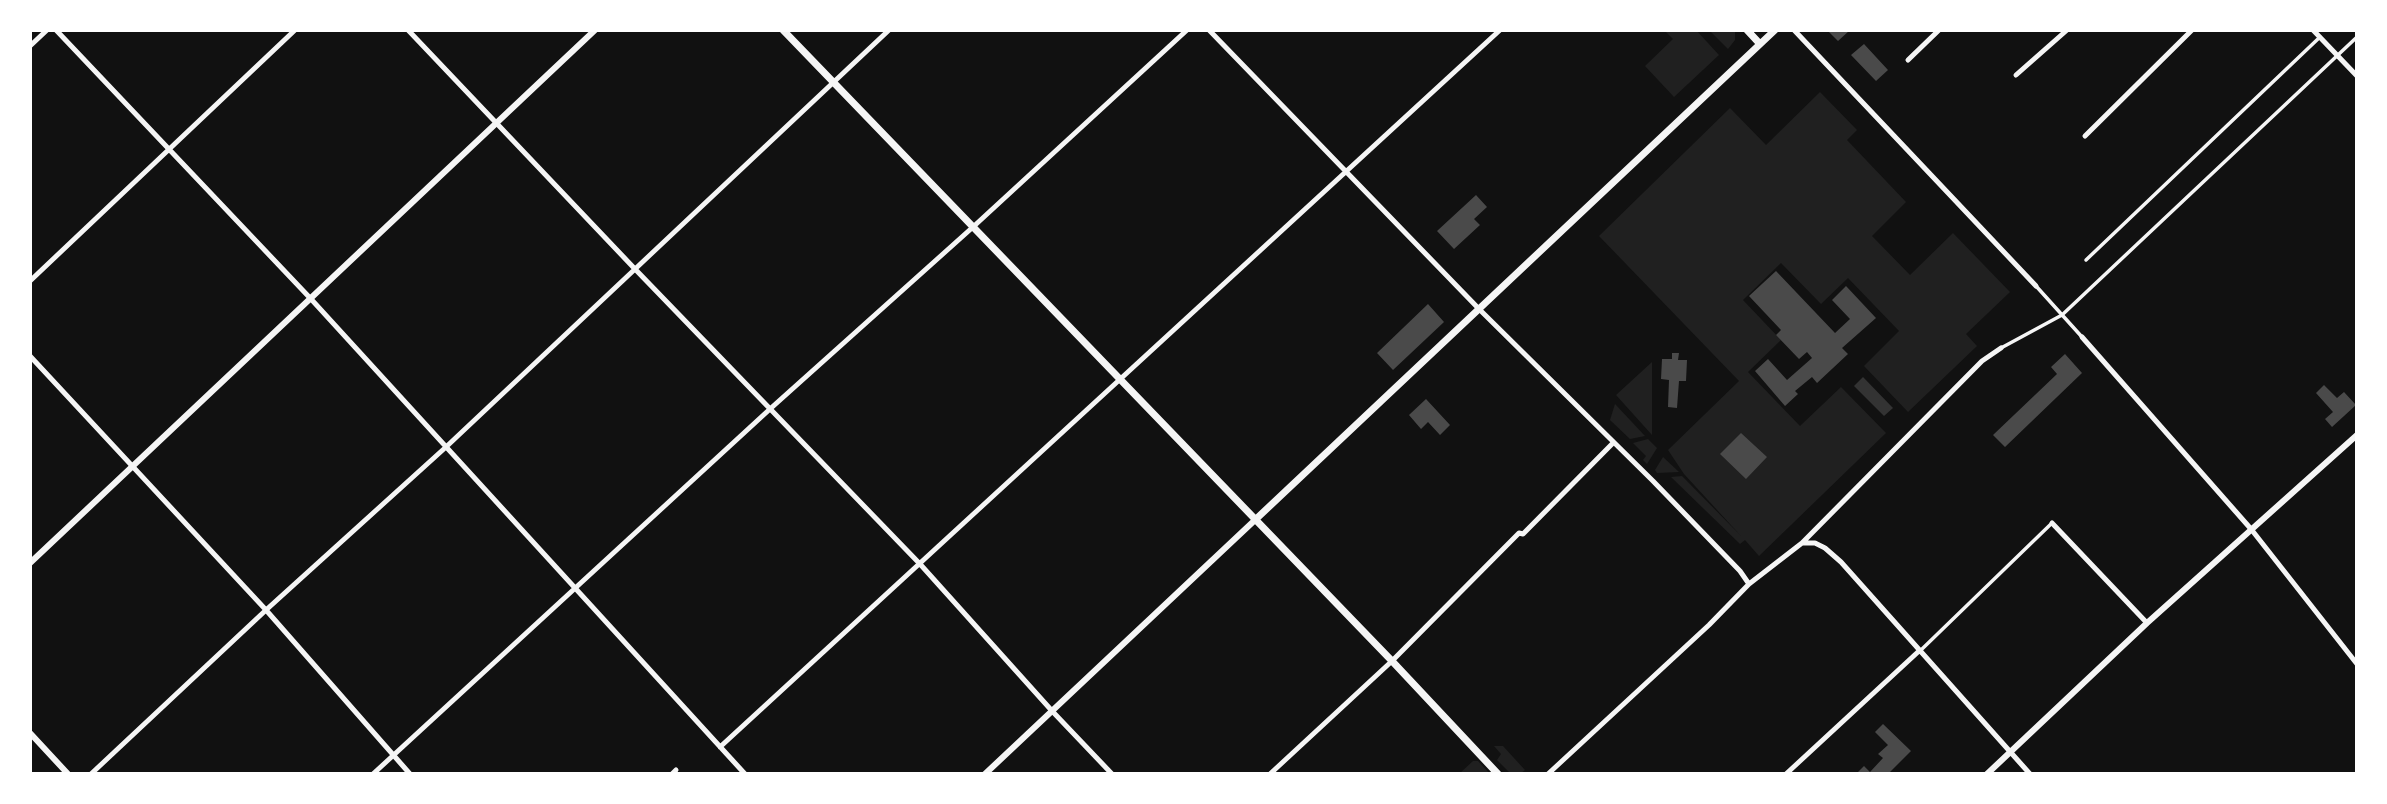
<!DOCTYPE html>
<style>
body{margin:0}
#map{position:relative;width:2387px;height:804px;overflow:hidden;background:#111;font-family:"Alegreya Sans",sans-serif}
canvas{display:block}
.frame{position:absolute;inset:0;border:32px solid #fff;pointer-events:none}
</style>
<div id="map">
<canvas width="2387" height="804"></canvas>
<div class="frame"></div>
</div>
<script>
const g = document.querySelector('canvas').getContext('2d');
g.lineJoin = 'round';
function fillPath(path, color) { g.fillStyle = color; g.fill(path, 'evenodd'); }
const poly = rows => new Path2D(rows.map(r => 'M' + r).join(''));
function trace(path, color, width, dash) { g.strokeStyle = color; g.lineWidth = width; g.lineCap = dash ? 'butt' : 'round'; g.setLineDash(dash || []); g.stroke(path); }
const green = poly([
 [1664,30,1696,30,1719,55,1674,97,1645,66,1673,39],
 [1709,30,1735,30,1735,40,1728,49],
 [1820,92,1857,130,1847,140,1906,202,1872,236,1910,275,1953,233,2010,292,1966,334,1977,346,1908,412,1864,366,1899,331,1848,278,1821,304,1781,263,1743,300,1781,340,1748,372,1800,426,1841,387,1886,433,1759,556,1745,540,1740,544,1671,477,1682,476,1741,536,1684,474,1668,450,1739,381,1599,236,1730,108,1766,145],
 [1652,362,1652,435,1616,395],
 [1615,404,1645,436,1630,439,1610,420],
 [1648,439,1657,448,1647,464,1643,460,1646,456,1633,443],
 [1663,457,1679,472,1657,473,1655,470],
 [1494,746,1503,746,1525,770,1520,774,1511,774,1497,760,1501,754],
 [1473,761,1478,761,1490,774,1460,773]
]);
const water = poly([
 [1863,377,1893,408,1884,416,1854,386]
]);
const building = poly([
 [1827,30,1847,30,1849,31,1838,41],
 [1864,44,1888,70,1876,81,1851,55],
 [1476,195,1487,207,1474,219,1480,225,1454,249,1437,231],
 [1776,271,1835,333,1850,319,1832,300,1846,286,1876,318,1842,348,1848,354,1817,383,1812,377,1795,391,1798,394,1785,406,1755,371,1768,359,1787,380,1812,358,1807,352,1799,359,1776,335,1781,330,1749,296],
 [1428,304,1444,322,1393,370,1377,353],
 [1672,353,1679,353,1678,360,1687,360,1686,381,1679,381,1677,408,1668,407,1669,380,1661,379,1662,359,1672,359],
 [2065,354,2082,373,2005,447,1993,435,2057,374,2051,367],
 [2324,385,2337,398,2344,392,2356,405,2332,427,2325,419,2333,412,2316,393],
 [1426,399,1450,425,1440,435,1428,422,1421,429,1409,415],
 [1741,433,1767,457,1746,479,1720,454],
 [1883,724,1911,751,1888,774,1856,774,1864,766,1870,772,1883,758,1878,754,1888,745,1875,732]
]);
const pedestrian = poly([
 [2086,260,2320,37],
 [2036,286,2082,337],
 [2001,348,2062,315,2357,37],
 [1921,650,2052,523]
]);
const minor = poly([
 [56,30,311,299,745,774],
 [408,30,634,268,920,564,1053,712,1112,774],
 [1209,30,1480,310,1653,481,1740,571,1749,584],
 [1794,30,2036,286],
 [2313,30,2357,76],
 [30,46,47,30],
 [1908,60,1939,30],
 [2016,75,2067,30],
 [2085,136,2192,30],
 [30,281,295,30],
 [2082,337,2251,529,2357,664],
 [30,356,266,610,410,774],
 [2052,523,2147,623],
 [1802,543,1815,543,1825,548,1841,562,2030,774],
 [720,747,1500,30],
 [91,774,266,610,446,447,889,30],
 [373,774,770,409,973,227,1187,30],
 [672,774,676,770],
 [1270,774,1392,661,1519,533,1523,534,1613,443],
 [1548,774,1709,625,1749,584,1802,543,1982,361,2001,348],
 [1786,774,1919,651]
]);
const tertiary = poly([
 [30,563,595,30],
 [30,733,68,774],
 [985,774,1255,520],
 [1987,774,2147,623,2357,435]
]);
const secondary = poly([
 [783,30,1392,661,1498,774],
 [1747,30,1760,44],
 [1255,520,1775,30]
]);
fillPath(green, '#202020');
fillPath(water, '#333');
fillPath(building, '#4a4a4a');
trace(pedestrian, '#f5f5f5', 3.5);
trace(minor, '#f5f5f5', 5);
trace(tertiary, '#f5f5f5', 6);
trace(secondary, '#f5f5f5', 7);
</script>
